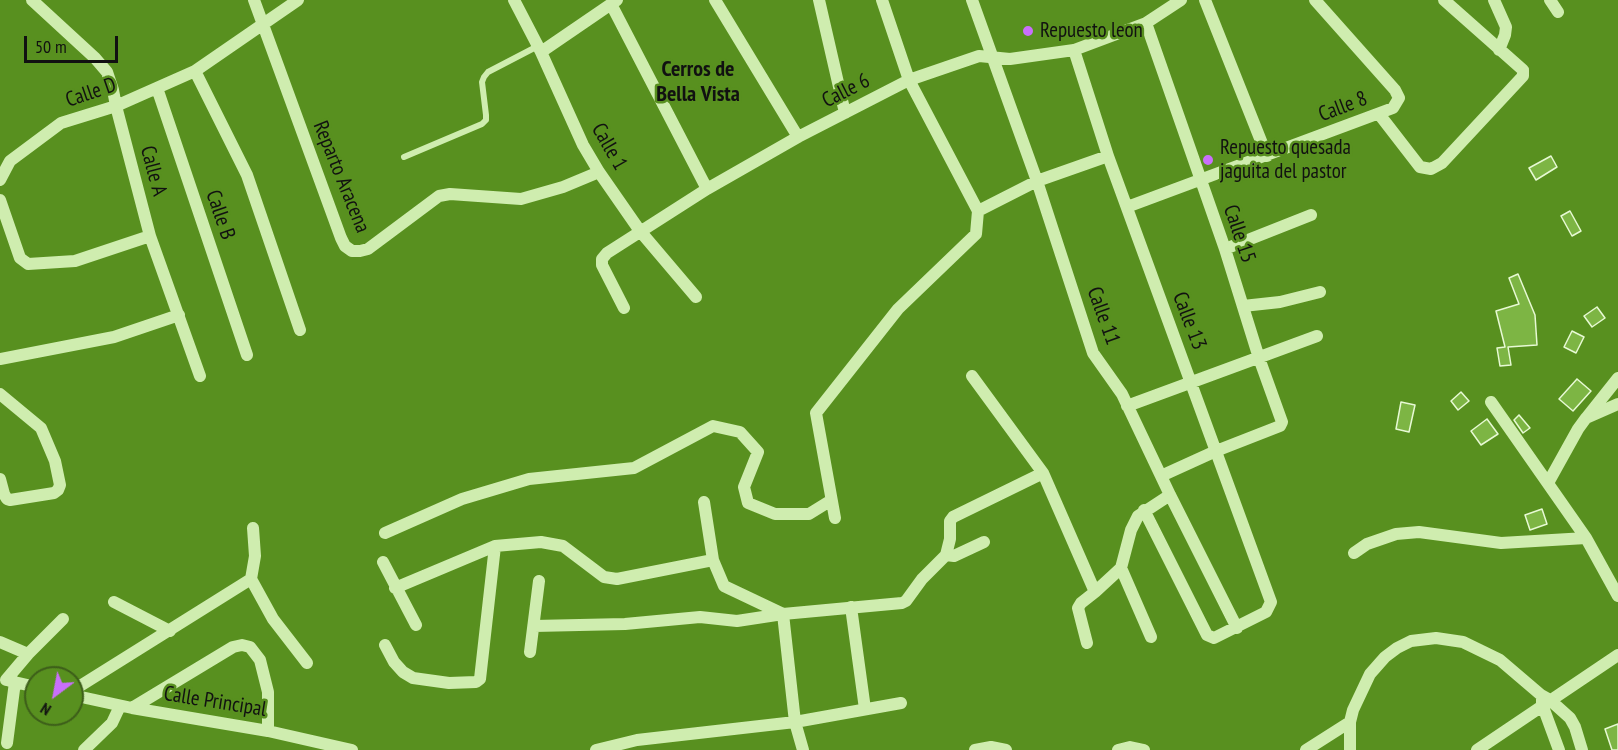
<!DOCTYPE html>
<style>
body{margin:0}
#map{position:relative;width:1618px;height:750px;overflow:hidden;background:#58901f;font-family:"PT Sans Narrow",sans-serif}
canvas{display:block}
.north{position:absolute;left:24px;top:666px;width:60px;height:60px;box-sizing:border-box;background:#58901f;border:2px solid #3c5d19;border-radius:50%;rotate:212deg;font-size:16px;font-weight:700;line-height:24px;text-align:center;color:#111}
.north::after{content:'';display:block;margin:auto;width:21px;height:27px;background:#c96ffb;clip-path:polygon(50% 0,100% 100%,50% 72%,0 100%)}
.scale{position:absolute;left:24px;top:36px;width:94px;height:27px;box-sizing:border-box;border:3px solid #111;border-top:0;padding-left:8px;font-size:18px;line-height:21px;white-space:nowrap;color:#111;-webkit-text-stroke:4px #58901f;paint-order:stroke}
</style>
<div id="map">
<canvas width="1618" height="750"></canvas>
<div class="north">N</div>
<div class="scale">50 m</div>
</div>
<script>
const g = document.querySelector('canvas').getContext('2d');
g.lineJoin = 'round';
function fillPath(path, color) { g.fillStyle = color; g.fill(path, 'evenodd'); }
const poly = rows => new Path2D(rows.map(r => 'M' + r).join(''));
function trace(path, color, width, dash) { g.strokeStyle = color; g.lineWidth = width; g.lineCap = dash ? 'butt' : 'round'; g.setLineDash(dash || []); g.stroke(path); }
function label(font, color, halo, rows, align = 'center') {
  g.font = font + ' "PT Sans Narrow",sans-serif'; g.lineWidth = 5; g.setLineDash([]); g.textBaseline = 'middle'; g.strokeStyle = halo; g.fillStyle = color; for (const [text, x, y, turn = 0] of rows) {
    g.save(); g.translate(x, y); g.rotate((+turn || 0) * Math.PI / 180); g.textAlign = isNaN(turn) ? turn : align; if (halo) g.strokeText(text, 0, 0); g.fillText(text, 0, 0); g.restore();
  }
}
const building = poly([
 [1551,156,1557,167,1536,180,1529,168,1551,156],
 [1570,211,1581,231,1572,236,1561,216,1570,211],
 [1518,274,1535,315,1537,345,1508,347,1511,365,1500,366,1497,348,1505,347,1496,311,1519,304,1509,278,1518,274],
 [1597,307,1605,318,1592,327,1584,316,1597,307],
 [1572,331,1584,337,1576,353,1564,347,1572,331],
 [1577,379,1591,391,1573,411,1559,399,1577,379],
 [1461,392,1469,401,1458,410,1451,401,1461,392],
 [1401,402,1415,405,1409,432,1396,429,1401,402],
 [1519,415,1530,428,1523,433,1514,420,1519,415],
 [1487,419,1498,434,1481,445,1471,431,1487,419],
 [1542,509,1547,524,1530,530,1525,515,1542,509],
 [1618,724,1618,750,1612,750,1605,729,1618,724]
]);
const service = poly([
 [404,157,482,124,486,120,486,115,482,82,484,77,488,72,538,46]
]);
const minor = poly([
 [32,0,95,58,107,72,113,90,116,106,150,236,200,376],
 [254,0,341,238,345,246,352,251,360,251,368,249,439,196,450,194,521,199,563,187,599,172],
 [514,0,541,52,583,145,599,172,640,231,696,297],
 [715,0,798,137],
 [819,0,845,113],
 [972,0,1037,181,1093,353,1122,394,1170,495,1237,628],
 [1205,0,1267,156],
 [1494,0,1506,27,1505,35,1499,50],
 [1550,0,1558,12],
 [611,4,707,189],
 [1146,23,1225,249,1259,358,1282,422,1280,426,1216,451,1161,476],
 [1074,50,1108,156,1271,602,1266,612,1214,638,1207,635,1144,510],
 [541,52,617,0],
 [195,71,247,175,300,330],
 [157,88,247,355],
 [1379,114,1420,167,1431,169,1442,163,1523,76,1523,70,1444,0],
 [0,180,10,161,61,123,116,106,195,71,298,0],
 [0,200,20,258,28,264,75,261,150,236],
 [1127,207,1393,108,1399,98,1395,90,1315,0],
 [978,211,1037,181,1108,156],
 [1225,249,1311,215],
 [1243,306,1280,302,1320,292],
 [624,308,602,265,602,259,607,253,707,189,798,137,909,80,979,56,1010,59,1074,50,1146,23,1181,0],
 [0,359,114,337,179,315],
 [972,376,1043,473,1095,592,1121,568,1131,530,1138,516,1170,495],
 [0,394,41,428,55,461,60,485,58,490,54,493,10,500,7,499,4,494,0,479],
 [1491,402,1586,538,1618,596],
 [1127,406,1317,336],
 [1587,417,1618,378],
 [1548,483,1578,429,1586,418,1618,404],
 [704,502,713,560,724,586,783,614,902,603,906,601,922,579,946,555,950,539,950,521,953,517,1043,473],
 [835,518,816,413,898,309,976,234,978,211,909,80,882,0],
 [385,533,462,499,529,479,634,468,713,426,740,432,758,452,744,487,748,503,775,514,809,514,830,501],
 [1354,553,1367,544,1396,534,1419,532,1501,543,1586,538],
 [946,555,954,556,984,542],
 [383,562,416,625],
 [1121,568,1151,637],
 [251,579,273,619,307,663],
 [395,588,495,546,541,542,563,546,604,577,617,579,713,560],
 [114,602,170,631],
 [851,607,865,709],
 [534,626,625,624,700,617,737,621,783,614,795,722,803,750],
 [0,642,28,654],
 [1087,643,1078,608,1081,603,1095,592],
 [385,645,394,662,403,672,413,678,449,683,476,682,480,679,495,546],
 [530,652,539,581],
 [6,680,28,654,63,619],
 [10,681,36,687],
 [72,691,251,579,255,556,253,528],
 [72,695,132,708,268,731,352,750],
 [1542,696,1542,704,1559,750],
 [132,708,233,647,242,645,250,647,260,660,268,692,268,731],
 [7,743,15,682],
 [84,750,112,723,120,706],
 [596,750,637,740,795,722,901,703],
 [975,750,991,747,1006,750],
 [1118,750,1130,747,1144,750],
 [1306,750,1350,722],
 [1350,750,1350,722,1353,710,1370,674,1385,657,1397,648,1411,641,1436,638,1463,642,1500,660,1541,695,1550,700,1570,718,1575,727,1582,750],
 [1477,750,1618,655]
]);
const markers = [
 [1028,31,6,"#c96ffb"],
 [1208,160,6,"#c96ffb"]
];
const poiNames = [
 ["Repuesto leon",1040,31],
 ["Repuesto quesada",1220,148],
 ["jaguita del pastor",1220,172]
];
const streetNames = [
 ["Calle 6",846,91,-27],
 ["Calle D",91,93,-19],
 ["Calle 8",1343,107,-21],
 ["Calle 1",609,147,60],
 ["Calle A",153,171,75],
 ["Reparto Aracena",341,177,68],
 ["Calle B",220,215,71],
 ["Calle 15",1239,234,71],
 ["Calle 11",1103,316,70],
 ["Calle 13",1189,321,69],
 ["Calle Principal",215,702,9]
];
const neighbourhoodNames = [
 ["Cerros de",698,70],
 ["Bella Vista",698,95]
];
fillPath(building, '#7db544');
trace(building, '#e7f9d4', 1.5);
trace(service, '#cfedaf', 6);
trace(minor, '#cfedaf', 12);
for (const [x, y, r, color] of markers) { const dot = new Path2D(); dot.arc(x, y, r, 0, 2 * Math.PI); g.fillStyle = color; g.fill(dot); trace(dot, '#58901f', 2); }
label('21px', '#111', '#58901f', poiNames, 'left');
label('21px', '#111', '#58901f', streetNames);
label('bold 22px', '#111', '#58901f', neighbourhoodNames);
</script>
